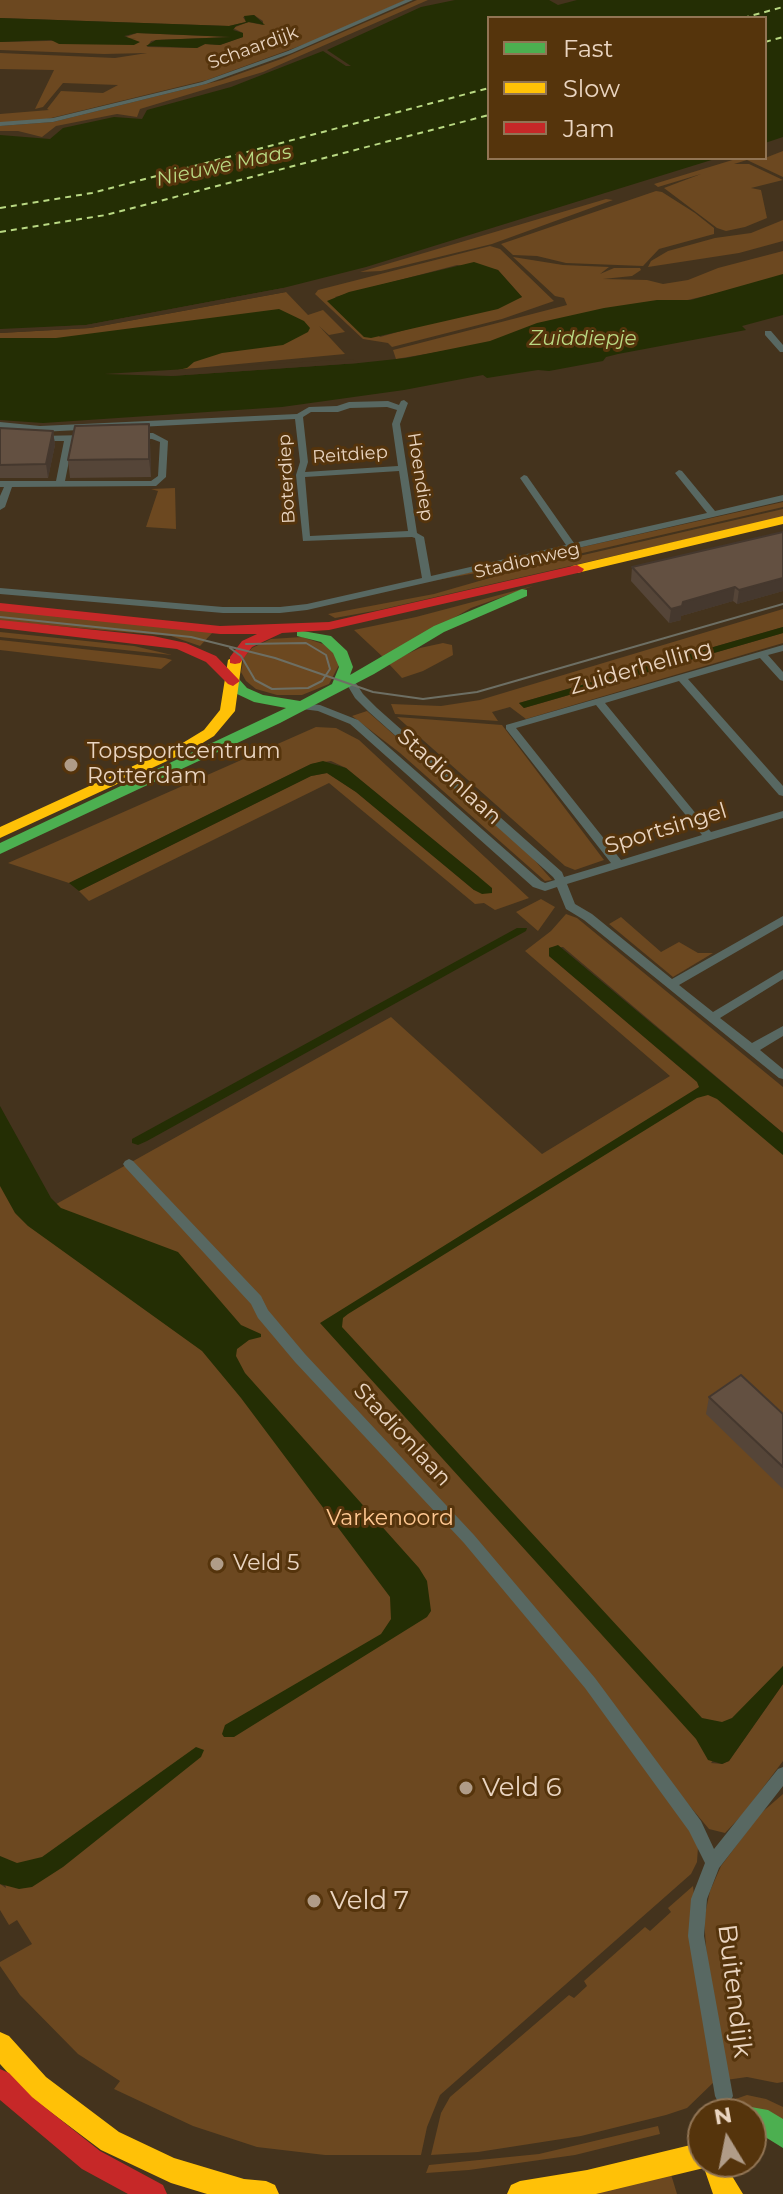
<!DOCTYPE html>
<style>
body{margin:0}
#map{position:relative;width:783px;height:2194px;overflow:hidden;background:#44331d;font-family:Montserrat,sans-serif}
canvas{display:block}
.legend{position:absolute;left:487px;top:16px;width:280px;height:144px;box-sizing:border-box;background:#55340c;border:2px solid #917454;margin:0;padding:10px 14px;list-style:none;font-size:24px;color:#ead5c1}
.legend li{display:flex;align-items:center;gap:16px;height:40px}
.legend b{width:40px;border:2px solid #917454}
.north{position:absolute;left:687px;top:2098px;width:80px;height:80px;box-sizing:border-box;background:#55340c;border:2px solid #917454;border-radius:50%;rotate:350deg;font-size:22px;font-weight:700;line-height:32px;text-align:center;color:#ead5c1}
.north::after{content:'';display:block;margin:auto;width:28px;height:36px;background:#b09c88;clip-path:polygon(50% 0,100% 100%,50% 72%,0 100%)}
</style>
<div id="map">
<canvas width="783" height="2194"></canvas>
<ul class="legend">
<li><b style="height:10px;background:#4caf50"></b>Fast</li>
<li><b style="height:10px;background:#ffc107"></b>Slow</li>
<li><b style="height:10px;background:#c62828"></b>Jam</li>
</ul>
<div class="north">N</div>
</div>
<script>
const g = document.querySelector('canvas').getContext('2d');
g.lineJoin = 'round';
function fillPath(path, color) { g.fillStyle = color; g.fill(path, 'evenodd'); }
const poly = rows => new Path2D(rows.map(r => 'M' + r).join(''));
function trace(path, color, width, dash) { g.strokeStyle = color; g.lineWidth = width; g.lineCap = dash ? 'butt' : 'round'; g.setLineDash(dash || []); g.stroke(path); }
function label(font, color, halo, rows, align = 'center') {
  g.font = font + ' Montserrat,sans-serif'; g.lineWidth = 6; g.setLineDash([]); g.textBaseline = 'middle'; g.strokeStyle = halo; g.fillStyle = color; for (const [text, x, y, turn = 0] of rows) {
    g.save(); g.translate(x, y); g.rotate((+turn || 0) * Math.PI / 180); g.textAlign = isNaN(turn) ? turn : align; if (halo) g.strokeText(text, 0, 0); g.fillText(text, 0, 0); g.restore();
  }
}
const green = poly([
 [0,0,406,0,316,40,207,80,43,120,0,123,0,114,49,110,47,109,61,91,103,93,118,85,63,83,43,107,35,109,54,70,0,69,0,53,115,58,147,53,104,54,0,50,0,42,136,39,123,38,137,33,232,37,156,40,151,41,147,47,197,48,205,44,220,45,243,37,243,33,233,28,248,22,263,25,263,21,254,15,243,17,246,22,229,26,0,18],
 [417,0,428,0,263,72,140,109,137,117,117,114,56,126,42,137,18,131,0,131,0,126,53,122,222,80,281,59],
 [783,151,783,177,747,160,734,164,749,164,783,180,751,188,761,190,767,218,745,227,726,231,717,228,664,188,701,174,658,187,654,184,739,158,765,158],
 [656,191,662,192,695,213,714,228,714,234,659,249,643,266,566,263,537,256,513,255,501,244],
 [606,199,613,200,492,244,381,271,360,272],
 [783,220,783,241,739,253,648,267,651,261,668,251,715,238,751,233],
 [490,246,500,249,554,301,502,319,392,347,388,343,363,339,315,294,318,290],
 [457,265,498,270,522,297,380,337,335,297],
 [783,251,783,278,527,337,396,359,393,350,567,305,564,298,555,296,513,257,563,265,609,267,600,274,614,268,640,268,641,270,632,276,603,279,647,280,663,284,688,280,718,268],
 [286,292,308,315,323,310,345,332,329,335,319,326,345,354,164,371,0,347,0,333,90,328],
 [175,488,176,529,146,527,158,491,151,489],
 [783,502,783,507,561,558,431,581],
 [783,509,783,517,379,610,335,618,328,614,434,594,514,571],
 [533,586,471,608,384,658,354,630,416,617],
 [783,609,783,627,519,703,524,708,783,633,783,643,526,719,510,707,492,712,498,721,395,714,391,704,441,706,480,700],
 [0,610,213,632,200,646,171,636,0,621],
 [0,632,134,646,172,655,0,637],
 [302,637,323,644,333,651,339,665,329,684,302,695,277,695,256,689,246,681,241,672,244,657,252,648,271,639],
 [0,640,165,658,172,660,161,669,0,650],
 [443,643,452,645,453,655,423,671,402,678,388,663,420,648],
 [367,711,530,855,552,880,545,881,400,753,352,716],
 [397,717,502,725,604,860,575,870,565,866],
 [316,727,336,728,359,740,529,898,495,910,484,903,475,904,329,783,89,901,79,891,311,776,327,773,356,792,474,890,479,877,346,768,331,761,311,764,69,883,8,863],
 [541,899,555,907,538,931,516,912],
 [566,914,577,918,783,1087,783,1133,563,947,549,948,549,956,684,1071,692,1067,783,1143,783,1666,711,1763,722,1764,729,1761,783,1684,783,1761,744,1813,725,1833,709,1829,683,1798,698,1847,697,1862,691,1874,440,2095,427,2127,421,2155,325,2155,257,2147,193,2126,114,2089,120,2081,78,2054,20,1995,0,1966,0,1962,32,1944,17,1920,9,1925,0,1910,0,1884,6,1888,0,1861,0,1144,42,1212,391,1017,542,1154,670,1076,525,951,551,931],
 [621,917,661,952,679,942,698,953,713,953,673,977,609,924],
 [783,1794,783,2082,777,2083,747,2077,726,2080,707,1960,704,1919,710,1891,721,1866,760,1814],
 [693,1886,715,2081,687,2108,666,2115,581,2136,478,2152,431,2155,441,2113,450,2097,569,1995,574,1998,587,1986,584,1981,645,1927,650,1931,671,1912,668,1908],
 [747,2095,766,2099,783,2107,783,2122,749,2111,709,2114,718,2105],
 [658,2126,660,2134,575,2155,469,2170,426,2173,429,2165,539,2154],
 [670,2171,677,2194,565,2194]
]);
const water = poly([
 [455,0,549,0,558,5,577,0,783,0,783,137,765,143,765,18,489,18,489,158,718,158,366,267,283,288,86,325,0,330,0,135,50,139,63,128,114,117,142,119,147,110,231,87,323,51,346,66,351,66,327,50,421,7],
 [254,15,265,25,249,22,236,26,233,30,243,33,243,37,220,45,205,44,197,48,146,46,156,40,232,37,137,33,124,36,140,42,134,45,59,44,51,40,0,42,0,18,229,26,246,22,244,16],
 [474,262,498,270,522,297,498,309,371,338,364,337,327,301,349,292],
 [783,274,783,315,742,326,746,330,618,354,606,357,603,361,549,371,538,370,487,378,483,375,404,390,282,407,43,423,0,420,0,338,56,338,279,309,304,321,310,328,308,332,283,345,222,353,194,362,187,368,164,373,171,376,359,363,406,358,490,341,537,323,604,308,657,300,691,300],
 [783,627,783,633,524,708,519,703],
 [323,761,346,768,479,877,492,888,492,893,482,894,474,890,356,792,327,773,311,776,79,891,69,883,311,764],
 [517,928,527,928,526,931,147,1141,138,1145,132,1143,132,1139],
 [558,945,783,1133,783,1155,717,1099,708,1095,697,1098,348,1314,343,1318,342,1327,702,1718,722,1722,732,1718,783,1666,783,1684,729,1761,722,1764,708,1760,696,1739,320,1323,699,1087,697,1082,549,956,549,948],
 [0,1106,51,1198,61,1208,178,1252,241,1325,261,1334,261,1337,249,1340,237,1349,236,1356,245,1373,419,1568,427,1581,431,1611,427,1617,234,1737,224,1737,222,1734,225,1725,381,1634,391,1619,390,1597,241,1398,202,1351,28,1226,15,1213,0,1186],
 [196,1747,204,1750,201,1757,63,1867,32,1887,19,1889,0,1884,0,1856,17,1863,42,1857]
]);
const pier = poly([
 [283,288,286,292,90,328,0,333,0,329,86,325],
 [352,359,359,363,171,376,104,374]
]);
const ferry = poly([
 [743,18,783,7],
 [765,42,783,37],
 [0,208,92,193,489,88],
 [0,232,106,215,489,115]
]);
const street = poly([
 [405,0,413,0,292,53,206,84,53,122,0,126,0,122,53,118,202,82,288,51,405,0],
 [765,331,771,331,783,345,783,352,780,352,765,335,765,331],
 [388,401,399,405,401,401,404,400,408,403,400,424,417,533,424,537,431,576,566,545,520,478,524,475,527,476,574,543,707,513,675,473,679,470,682,471,715,511,783,495,783,501,307,610,280,613,223,613,0,594,0,588,223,607,280,607,307,604,422,578,415,538,412,537,303,541,296,475,300,462,295,419,40,432,0,428,0,422,40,426,297,414,309,407,337,406,349,402,388,401],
 [387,407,397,410,392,424,398,466,305,472,308,462,303,417,311,412,338,412,350,408,387,407],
 [399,471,408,531,310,536,305,477,399,471],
 [134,433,153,433,168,441,166,477,156,486,12,487,5,507,0,510,0,496,4,487,0,487,0,481,56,481,64,441,35,441,35,437,38,436,87,435,91,438,87,441,73,441,65,481,151,481,158,476,160,442,152,439,131,438,131,434,134,433],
 [783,645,783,651,768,655,783,672,783,681,780,680,760,658,688,679,783,786,783,796,779,795,679,681,605,703,711,832,783,811,783,818,567,884,575,904,592,914,672,979,783,916,783,925,679,985,713,1012,783,970,783,979,720,1018,752,1043,783,1026,783,1036,760,1050,783,1069,783,1079,779,1078,584,920,566,909,557,887,545,891,533,887,350,724,318,711,302,709,297,706,302,703,320,705,358,720,541,881,545,883,555,880,553,877,369,712,355,698,340,673,342,671,348,671,363,694,377,708,562,872,564,877,611,863,506,729,506,725,783,645],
 [596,705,702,835,621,860,516,728,596,705],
 [129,1159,133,1161,261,1296,268,1310,305,1354,474,1535,595,1678,701,1821,714,1849,778,1769,783,1767,783,1786,719,1868,707,1899,704,1936,733,2096,730,2102,724,2105,718,2102,715,2096,688,1936,691,1899,705,1863,689,1831,585,1688,464,1543,295,1362,258,1318,251,1304,125,1167,123,1164,125,1161,129,1159]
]);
const fast = poly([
 [522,589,527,590,527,596,444,632,374,674,280,723,0,854,0,843,286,708,254,702,237,694,226,681,228,678,238,678,247,688,263,695,300,701,332,684,339,667,333,653,321,642,297,636,297,630,331,636,347,651,353,667,350,675,434,626,522,589],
 [751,2107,768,2110,783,2119,783,2148,762,2135,751,2133,751,2114,741,2114,751,2107]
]);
const slow = poly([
 [783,516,783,524,577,573,570,569,572,566,783,516],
 [235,656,242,660,235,711,214,736,191,750,0,838,0,827,181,744,204,730,220,710,228,660,235,656],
 [0,2032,9,2036,46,2077,119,2132,174,2158,244,2179,266,2181,275,2185,279,2194,207,2194,171,2183,101,2150,28,2095,0,2064,0,2032],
 [703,2142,703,2162,728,2162,732,2176,743,2194,713,2194,704,2168,596,2194,507,2194,511,2185,520,2181,587,2170,703,2142]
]);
const jam = poly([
 [577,565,584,569,582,572,329,630,282,633,252,647,240,663,235,664,230,663,230,657,242,641,257,634,220,634,0,611,0,603,220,626,329,622,577,565],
 [0,620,153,636,186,643,216,656,240,681,233,686,228,684,206,662,177,649,0,628,0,620],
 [0,2069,9,2073,32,2097,100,2151,163,2185,167,2194,128,2194,82,2169,0,2100,0,2069]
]);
const tram = poly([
 [0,617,191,637,275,658,373,692,423,699,477,692,783,604],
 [230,648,241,656,255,680,272,689,308,688,322,681,330,669,326,655,306,643,246,644]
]);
const wall = poly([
 [0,428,53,431,55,445,48,478,0,478],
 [150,442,151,477,70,478,68,460],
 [783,532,783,591,737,604,733,601,681,616,681,620,669,623,631,581,632,567],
 [709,1397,783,1414,783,1489,706,1414]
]);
const shadedWall = poly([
 [149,424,150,442,151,477,149,459],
 [53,431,55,445,48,478,46,464],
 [783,578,783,591,737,604,739,590],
 [735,587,733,601,681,616,681,620,669,623,671,609,683,602]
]);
const building = poly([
 [149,424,149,459,68,460,75,426,149,424],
 [0,428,53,431,46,464,0,465,0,428],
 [783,532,783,578,739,590,735,587,683,602,682,606,671,609,632,567,783,532],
 [741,1375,783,1414,783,1467,709,1397,741,1375]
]);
const markers = [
 [71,765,8,"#b09c88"],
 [217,1564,8,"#b09c88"],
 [466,1788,8,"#b09c88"],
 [314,1901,8,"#b09c88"]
];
const farStreetnames = [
 ["Schaardijk",253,48,-20],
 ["Reitdiep",350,455,-4],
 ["Hoendiep",420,477,81],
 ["Boterdiep",287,479,-93],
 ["Stadionweg",527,561,-13]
];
const farWaternames = [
 ["Nieuwe Maas",224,166,-12],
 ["Zuiddiepje",583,339]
];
const streetNames = [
 ["Zuiderhelling",641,668,-16],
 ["Stadionlaan",449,777,42],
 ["Sportsingel",666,829,-17],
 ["Stadionlaan",402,1435,47]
];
const poiNames = [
 ["Topsportcentrum",87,752],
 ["Rotterdam",87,777],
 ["Veld 5",233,1564]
];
const parkNames = [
 ["Varkenoord",390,1519]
];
const nearPoinames = [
 ["Veld 6",482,1788],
 ["Veld 7",330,1901]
];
const nearStreetnames = [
 ["Buitendijk",734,1991,83]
];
fillPath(green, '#6c4820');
fillPath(water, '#242e04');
fillPath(pier, '#44331d');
trace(ferry, '#b9d983', 2, [6, 5]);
fillPath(street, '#586862');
fillPath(fast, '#4caf50');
fillPath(slow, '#ffc107');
fillPath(jam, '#c62828');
trace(tram, '#6d6f64', 2);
fillPath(wall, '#554538');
fillPath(shadedWall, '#45382e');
fillPath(building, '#635041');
trace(building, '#45382e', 2);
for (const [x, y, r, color] of markers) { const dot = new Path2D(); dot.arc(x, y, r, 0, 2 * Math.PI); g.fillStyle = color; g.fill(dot); trace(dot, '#55340c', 3); }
label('18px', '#ead5c1', '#55340c', farStreetnames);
label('italic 20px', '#b9d983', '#55340c', farWaternames);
label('22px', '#ead5c1', '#55340c', streetNames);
label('22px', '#ead5c1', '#55340c', poiNames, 'left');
label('22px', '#ffc892', '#55340c', parkNames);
label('26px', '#ead5c1', '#55340c', nearPoinames, 'left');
label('26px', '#ead5c1', '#55340c', nearStreetnames);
</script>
